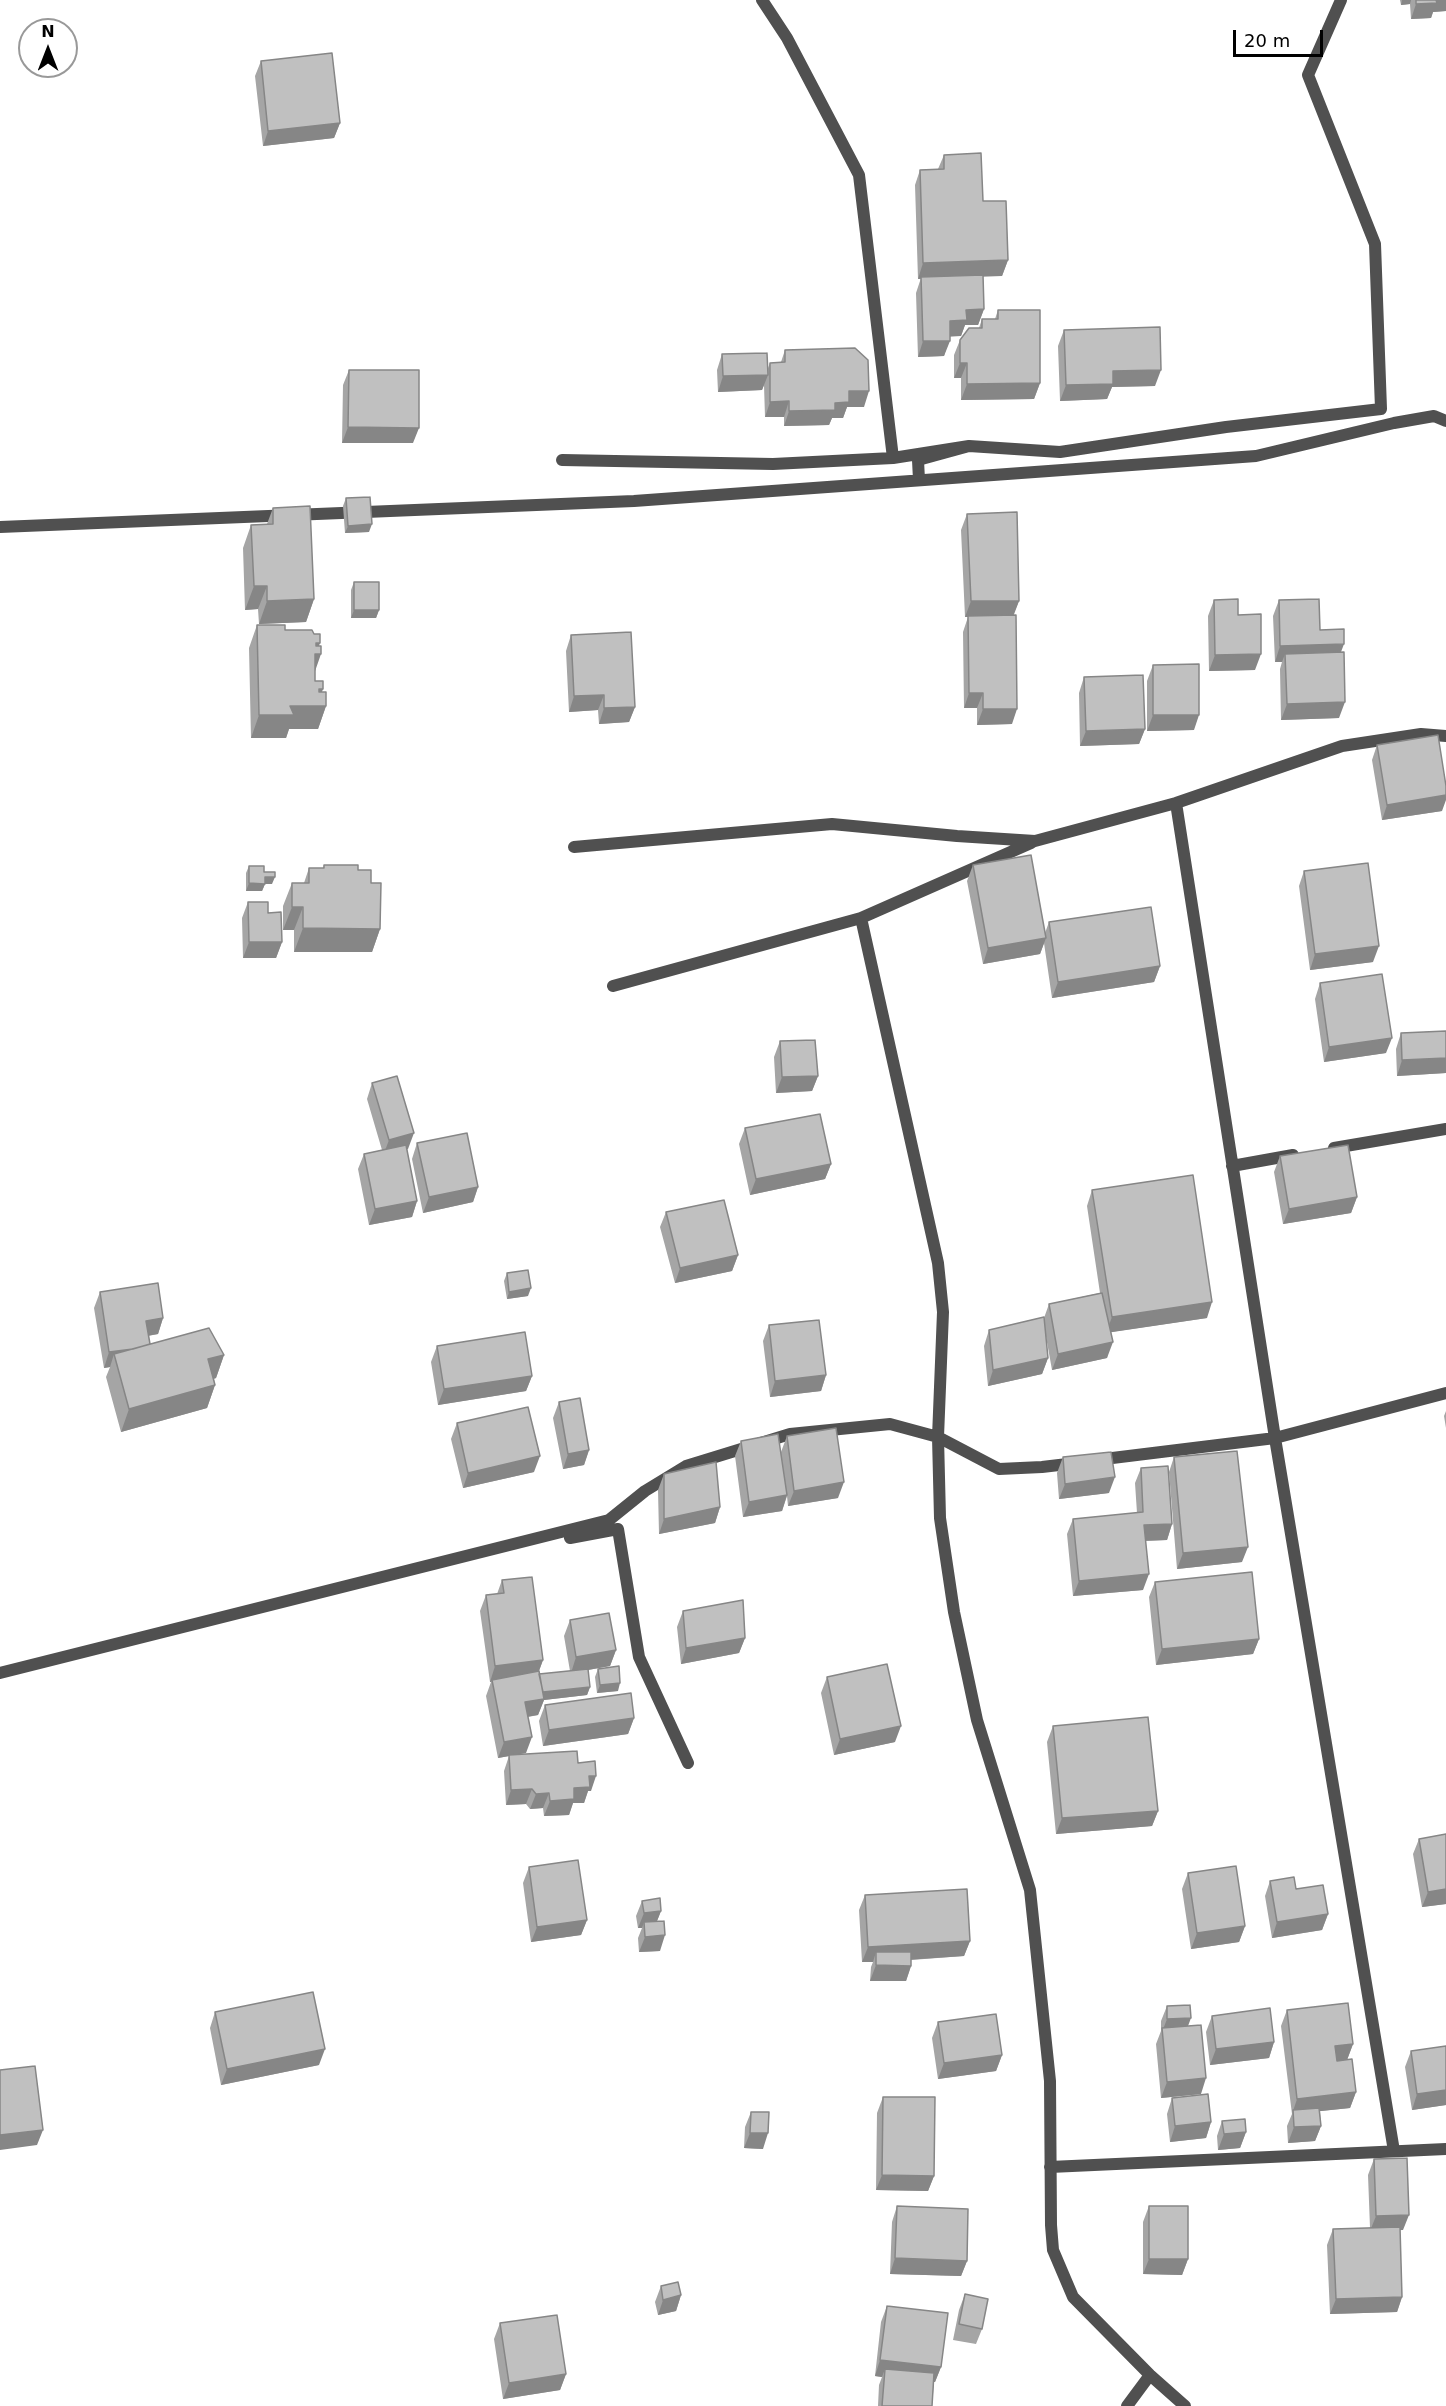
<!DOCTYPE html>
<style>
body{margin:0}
#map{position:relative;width:1446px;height:2406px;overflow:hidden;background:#fff;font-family:"DejaVu Sans",sans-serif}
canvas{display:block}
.north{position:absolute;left:18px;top:18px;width:60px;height:60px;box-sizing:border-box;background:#fff;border:2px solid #999;border-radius:50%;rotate:0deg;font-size:16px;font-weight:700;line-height:24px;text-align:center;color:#000}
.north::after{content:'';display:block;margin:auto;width:21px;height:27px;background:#000;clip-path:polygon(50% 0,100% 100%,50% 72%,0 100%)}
.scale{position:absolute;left:1233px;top:30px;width:90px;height:27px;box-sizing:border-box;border:3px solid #000;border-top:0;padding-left:8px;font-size:18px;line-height:21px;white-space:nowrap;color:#000;-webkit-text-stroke:4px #fff;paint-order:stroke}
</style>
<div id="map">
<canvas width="1446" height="2406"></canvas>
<div class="north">N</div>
<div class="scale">20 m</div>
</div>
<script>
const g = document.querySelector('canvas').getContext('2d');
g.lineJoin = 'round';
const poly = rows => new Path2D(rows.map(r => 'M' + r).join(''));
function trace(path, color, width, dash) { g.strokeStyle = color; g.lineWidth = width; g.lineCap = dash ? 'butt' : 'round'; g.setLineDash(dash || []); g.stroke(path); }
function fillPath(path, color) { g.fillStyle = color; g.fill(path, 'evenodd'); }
const minor = poly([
 [762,0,787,38,859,175,893,458],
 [969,446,1060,452,1226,427,1381,409,1375,244,1308,75,1341,0],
 [562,460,773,464,893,458,969,446,918,460,919,480],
 [0,527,634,501,1256,456,1394,423,1434,416,1446,421],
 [1176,803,1275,1438,1394,2151],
 [574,847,832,824,957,836,1035,841,1176,803,1342,746,1421,734,1446,736],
 [861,918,938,1263,943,1312,938,1437,940,1518,954,1612,977,1720,1030,1890,1050,2081,1051,2225,1053,2250,1073,2297,1150,2375,1185,2406],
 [613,986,861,918,1031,843],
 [1334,1148,1446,1129],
 [1232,1166,1293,1155],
 [1096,1460,1275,1438,1446,1393],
 [570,1538,618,1529,639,1657,688,1763],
 [0,1673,609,1520,645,1491,686,1466,790,1434,890,1424,938,1437,999,1469,1042,1467,1076,1463],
 [1050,2167,1446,2149],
 [1127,2406,1150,2375]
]);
const wall = poly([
 [1400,0,1446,0,1446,11,1433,12,1431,18,1411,19,1410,4,1401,5],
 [261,61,340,123,334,138,263,146,255,76],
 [944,155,983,201,1008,260,1002,276,983,276,984,309,978,325,965,325,961,336,950,336,944,356,918,357,916,293,921,278,918,279,915,185,920,170,938,169],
 [998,310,1040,383,1034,399,961,400,961,378,954,378,954,355,960,340,979,328,982,319,995,319],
 [1064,330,1155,386,1112,387,1107,399,1060,401,1058,346],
 [785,350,864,407,847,407,843,418,832,418,829,425,784,426,784,417,765,417,764,385,762,390,718,392,717,370,722,354,768,368,770,363,781,362],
 [349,370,413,443,342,443,343,385],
 [346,498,369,532,345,533,343,506],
 [273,508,314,599,306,622,259,624,258,609,245,610,243,548,251,525,267,524],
 [967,514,1019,601,1013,615,1012,724,977,725,977,708,964,708,963,632,968,617,965,617,961,530],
 [354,582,379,610,376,618,351,618,351,590],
 [1214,600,1238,615,1255,670,1209,671,1208,616],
 [1279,600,1320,630,1341,652,1339,718,1281,720,1280,669,1282,662,1275,662,1273,616],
 [257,625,285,630,320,646,315,670,315,681,322,692,326,706,318,729,289,729,286,738,251,738,249,648],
 [571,635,635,707,629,722,599,724,598,710,569,712,566,651],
 [1153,665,1194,730,1147,731,1147,681],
 [1084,677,1145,729,1139,744,1080,746,1079,693],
 [1377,745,1442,811,1382,820,1372,760],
 [324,865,358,870,371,883,380,929,372,952,294,952,294,930,283,930,283,906,292,883,304,883,309,868,323,868],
 [973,865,1045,933,1049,922,1160,966,1154,982,1052,998,1044,943,1040,954,983,964,967,881],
 [249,866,264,872,272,884,265,884,262,891,246,891,246,873],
 [1304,871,1373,962,1310,970,1299,886],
 [248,902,268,913,282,942,276,958,243,958,242,918],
 [1320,983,1386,1053,1324,1062,1315,999],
 [1446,1031,1446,1073,1397,1076,1396,1049,1401,1033],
 [780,1041,818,1076,812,1091,776,1093,774,1057],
 [372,1083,408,1149,407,1149,417,1201,412,1217,369,1225,358,1169,364,1154,382,1150,367,1099],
 [745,1128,831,1164,825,1179,750,1195,739,1144],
 [417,1143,478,1187,473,1202,423,1213,412,1159],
 [1280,1156,1357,1197,1351,1213,1283,1224,1274,1172],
 [1092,1190,1207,1318,1111,1332,1107,1358,1052,1370,1045,1331,1048,1358,1042,1374,988,1386,984,1346,989,1330,1044,1318,1049,1304,1100,1293,1087,1206],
 [666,1212,738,1255,732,1271,675,1283,660,1227],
 [507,1273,528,1296,507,1299,504,1281],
 [100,1292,163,1318,158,1334,148,1336,150,1344,224,1355,216,1378,214,1379,215,1385,207,1408,121,1432,106,1377,110,1367,104,1368,94,1308],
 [769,1325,826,1375,821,1391,770,1397,763,1341],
 [437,1346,532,1376,526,1391,438,1405,431,1362],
 [559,1402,589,1450,584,1465,563,1469,553,1418],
 [1446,1411,1446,1428,1444,1416],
 [457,1423,534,1472,463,1488,451,1439],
 [787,1436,838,1498,788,1506,787,1496,782,1511,743,1517,735,1456,741,1441,781,1452],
 [1063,1457,1109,1493,1059,1499,1057,1473],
 [1174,1457,1242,1562,1177,1569,1169,1472],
 [1141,1468,1172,1524,1167,1540,1146,1541,1143,1590,1073,1596,1067,1534,1073,1519,1137,1513,1135,1483],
 [664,1474,720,1507,715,1523,659,1534,658,1490],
 [502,1580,543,1660,539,1671,539,1674,570,1671,564,1636,570,1620,616,1650,610,1666,588,1670,590,1687,587,1695,544,1700,538,1715,528,1717,526,1753,514,1755,578,1763,591,1791,588,1791,584,1803,573,1803,569,1815,544,1816,543,1808,530,1809,526,1804,506,1805,504,1771,509,1756,498,1758,486,1696,491,1682,490,1682,480,1611,486,1595,497,1594],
 [1155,1582,1259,1639,1253,1654,1156,1665,1149,1597],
 [683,1611,745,1638,739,1653,681,1664,677,1627],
 [598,1669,618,1691,597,1693,595,1677],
 [827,1677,895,1742,834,1755,821,1693],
 [545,1705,634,1718,628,1734,543,1746,539,1721],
 [1053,1726,1158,1811,1152,1826,1056,1834,1047,1742],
 [1419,1839,1446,1904,1422,1907,1413,1854],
 [529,1867,587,1920,581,1935,531,1942,523,1883],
 [1188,1873,1245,1926,1239,1942,1191,1949,1182,1889],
 [1270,1881,1296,1889,1328,1914,1322,1930,1272,1938,1265,1896],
 [865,1895,970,1941,964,1956,911,1960,911,1966,906,1981,870,1981,871,1967,873,1962,862,1962,859,1910],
 [642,1901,661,1911,657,1921,660,1951,639,1952,638,1938,642,1928,638,1928,636,1916],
 [1167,2006,1188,2026,1201,2094,1161,2098,1156,2044,1161,2031,1161,2021],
 [1287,2010,1353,2044,1347,2060,1356,2092,1350,2108,1320,2111,1321,2126,1315,2141,1288,2143,1287,2126,1292,2114,1281,2026],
 [215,2012,319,2065,221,2085,210,2028],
 [1212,2016,1274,2042,1269,2058,1210,2065,1206,2032],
 [938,2022,1002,2055,996,2071,938,2079,932,2038],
 [1446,2046,1446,2105,1412,2110,1405,2067,1411,2051],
 [883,2097,934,2176,928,2191,876,2190,877,2113],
 [1172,2098,1211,2122,1206,2138,1170,2142,1167,2114],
 [751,2112,763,2149,744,2148,745,2127],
 [1222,2121,1246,2132,1240,2148,1218,2150,1217,2136],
 [1374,2159,1403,2230,1400,2230,1402,2297,1397,2312,1330,2314,1327,2245,1333,2229,1370,2228,1368,2175],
 [897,2206,967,2261,961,2276,890,2274,892,2222],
 [1149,2206,1188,2259,1182,2275,1143,2274,1143,2222],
 [661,2286,681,2295,676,2311,658,2315,655,2302],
 [965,2294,982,2329,976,2344,953,2340,959,2310],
 [887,2306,941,2367,935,2382,934,2382,932,2406,878,2406,879,2385,882,2377,875,2376,881,2322],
 [500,2323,566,2374,560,2390,503,2399,494,2339]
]);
const shadedWall = poly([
 [1402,0,1411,0,1410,4,1401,5],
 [1435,0,1446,0,1446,11,1433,12,1431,18,1411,19,1416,4],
 [340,123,334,138,263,146,268,131],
 [1008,260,1002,276,918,279,923,263],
 [984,309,978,325,965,325,961,336,944,337,950,321,966,310],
 [923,341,950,341,944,356,918,357],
 [960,363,967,363,961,378,954,378],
 [1161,370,1155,386,1112,387,1107,399,1060,401,1066,385,1113,371],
 [768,375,762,390,718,392,723,376],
 [1040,383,1034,399,961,400,967,384],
 [849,391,869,391,864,407,847,407,843,418,832,418,829,425,784,426,789,411,835,403],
 [789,401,784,417,765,417,770,402],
 [348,427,419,428,413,443,342,443],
 [372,524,369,532,345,533,348,526],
 [254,586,267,586,258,609,245,610],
 [314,599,306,622,259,624,267,601],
 [971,601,1019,601,1013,617,965,617],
 [354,610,379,610,376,618,351,618],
 [316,643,320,643,316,654,321,654,313,677],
 [1344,644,1338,660,1285,654,1282,662,1275,662,1280,646],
 [1261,654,1255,670,1209,671,1215,655],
 [319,689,323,689,317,706,326,706,318,729,289,729,286,738,251,738,259,715,290,706],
 [969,693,983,693,977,708,964,708],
 [604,695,598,710,569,712,574,696],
 [1345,702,1339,718,1281,720,1287,704],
 [635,707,629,722,599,724,604,708],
 [983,709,1017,709,1012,724,977,725],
 [1153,715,1199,715,1194,730,1147,731],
 [1145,729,1139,744,1080,746,1086,731],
 [1446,795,1446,800,1442,811,1382,820,1387,805],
 [265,877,275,877,272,884,265,884,262,891,246,891,249,883],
 [292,907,303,907,294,930,283,930],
 [303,928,380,929,372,952,294,952],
 [1046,938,1040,954,983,964,988,948],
 [249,942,282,942,276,958,243,958],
 [1379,946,1373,962,1310,970,1315,954],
 [1160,966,1154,982,1052,998,1058,982],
 [1392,1038,1386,1053,1324,1062,1329,1047],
 [1446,1058,1446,1073,1397,1076,1402,1060],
 [818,1076,812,1091,776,1093,782,1077],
 [414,1133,408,1149,383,1156,389,1140],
 [831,1164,825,1179,750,1195,756,1179],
 [478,1187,473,1202,423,1213,429,1197],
 [1357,1197,1351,1213,1283,1224,1289,1209],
 [417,1201,412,1217,369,1225,375,1209],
 [738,1255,732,1271,675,1283,680,1268],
 [531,1288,528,1296,507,1299,509,1292],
 [1212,1302,1207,1318,1106,1333,1112,1317],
 [163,1318,158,1334,140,1337,146,1321],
 [1113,1342,1107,1358,1052,1370,1058,1354],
 [150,1346,114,1354,110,1367,104,1368,109,1352],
 [224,1355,216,1378,200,1382,208,1359],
 [1048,1358,1042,1374,988,1386,993,1370],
 [826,1375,821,1391,770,1397,775,1381],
 [532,1376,526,1391,438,1405,444,1389],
 [215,1385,207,1408,121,1432,129,1409],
 [589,1450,584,1465,563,1469,568,1454],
 [540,1456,534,1472,463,1488,468,1473],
 [1115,1477,1109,1493,1059,1499,1065,1484],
 [844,1482,838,1498,788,1506,794,1491],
 [787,1495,782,1511,743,1517,749,1502],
 [720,1507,715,1523,659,1534,664,1519],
 [1172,1524,1167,1540,1138,1541,1144,1525],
 [1248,1547,1242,1562,1177,1569,1183,1553],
 [1149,1574,1143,1590,1073,1596,1079,1581],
 [745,1638,739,1653,681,1664,686,1648],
 [1259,1639,1253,1654,1156,1665,1162,1649],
 [616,1650,610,1666,571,1673,576,1657],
 [543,1660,537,1676,492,1680,491,1682,490,1682,495,1666],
 [620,1683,618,1691,597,1693,600,1685],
 [590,1687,587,1695,544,1700,538,1715,519,1718,525,1702,541,1692],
 [634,1718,628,1734,543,1746,549,1730],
 [901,1726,895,1742,834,1755,840,1739],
 [532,1737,526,1753,498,1758,504,1742],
 [589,1776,596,1776,591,1791,588,1791,584,1803,573,1803,569,1815,544,1816,550,1801,574,1788],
 [532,1789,526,1804,506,1805,511,1790],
 [549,1793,543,1808,530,1809,536,1794],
 [1158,1811,1152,1826,1056,1834,1062,1818],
 [1446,1889,1446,1904,1422,1907,1428,1892],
 [661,1911,655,1926,644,1922,642,1928,638,1928,644,1913],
 [1328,1914,1322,1930,1272,1938,1277,1922],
 [587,1920,581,1935,531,1942,537,1927],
 [1245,1926,1239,1942,1191,1949,1197,1933],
 [665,1935,660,1951,639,1952,645,1937],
 [970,1941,964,1956,876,1962,876,1952,873,1962,862,1962,868,1947],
 [876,1965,911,1966,906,1981,870,1981],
 [1191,2018,1185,2034,1162,2032,1167,2019],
 [1274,2042,1269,2058,1210,2065,1216,2049],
 [1353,2044,1347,2060,1329,2062,1335,2046],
 [325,2049,319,2065,221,2085,227,2069],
 [1002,2055,996,2071,938,2079,944,2063],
 [1206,2078,1201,2094,1161,2098,1167,2082],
 [1446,2090,1446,2105,1412,2110,1417,2094],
 [1356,2092,1350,2108,1293,2114,1293,2111,1297,2099],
 [1211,2122,1206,2138,1170,2142,1175,2126],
 [1321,2126,1315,2141,1288,2143,1294,2127],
 [43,2130,37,2145,0,2150,0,2135],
 [1246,2132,1240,2148,1218,2150,1224,2134],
 [750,2133,768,2133,763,2149,744,2148],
 [882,2175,934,2176,928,2191,876,2190],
 [1409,2215,1403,2230,1370,2231,1376,2216],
 [895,2258,967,2261,961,2276,890,2274],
 [1149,2259,1188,2259,1182,2275,1143,2274],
 [681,2295,676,2311,658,2315,663,2300],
 [1402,2297,1397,2312,1330,2314,1336,2299],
 [880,2360,941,2367,935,2382,884,2377,885,2369,882,2377,875,2376],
 [566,2374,560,2390,503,2399,509,2383]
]);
const building = poly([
 [1416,0,1436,0,1437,3,1416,4,1416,0],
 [332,53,340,123,268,131,261,61,332,53],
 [981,153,983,201,1006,201,1008,260,923,263,920,170,944,169,944,155,981,153],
 [983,275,984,309,966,310,967,320,950,321,950,341,923,341,921,277,983,275],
 [998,310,1040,310,1040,383,967,384,967,363,960,363,960,340,969,328,982,328,982,319,998,319,998,310],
 [1160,327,1161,370,1113,371,1113,384,1066,385,1064,330,1160,327],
 [855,348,868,360,869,391,849,391,849,402,835,403,835,410,789,411,789,401,770,402,770,363,785,362,785,350,855,348],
 [767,353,768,375,723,376,722,354,767,353],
 [349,370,419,370,419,428,348,427,349,370],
 [370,497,372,524,348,526,346,498,370,497],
 [310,506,314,599,267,601,267,586,254,586,251,525,273,524,273,508,310,506],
 [1017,512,1019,601,971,601,967,514,1017,512],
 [354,582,379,582,379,610,354,610,354,582],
 [1238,599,1238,615,1261,614,1261,654,1215,655,1214,600,1238,599],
 [1319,599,1320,630,1344,629,1344,644,1280,646,1279,600,1319,599],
 [1016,615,1017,709,983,709,983,693,969,693,968,616,1016,615],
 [257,625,285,625,285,630,312,630,314,634,320,634,320,643,316,643,316,646,321,646,321,654,315,654,315,681,323,681,323,689,319,689,319,692,326,692,326,706,290,706,294,715,259,715,257,625],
 [631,632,635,707,604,708,604,695,574,696,571,635,631,632],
 [1344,652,1345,702,1287,704,1285,654,1344,652],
 [1199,664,1199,715,1153,715,1153,665,1199,664],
 [1143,675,1145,729,1086,731,1084,677,1143,675],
 [1438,735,1446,786,1446,795,1387,805,1377,745,1438,735],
 [1031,855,1046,938,988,948,973,865,1031,855],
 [1368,863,1379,946,1315,954,1304,871,1368,863],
 [324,865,358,865,358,870,371,870,371,883,381,883,380,929,303,928,303,907,292,907,292,883,309,883,309,868,324,868,324,865],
 [249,866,264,866,264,872,275,872,275,877,265,877,265,884,249,883,249,866],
 [248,902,268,902,268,913,281,912,282,942,249,942,248,902],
 [1151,907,1160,966,1058,982,1049,922,1151,907],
 [1382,974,1392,1038,1329,1047,1320,983,1382,974],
 [1446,1031,1446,1058,1402,1060,1401,1033,1446,1031],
 [815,1040,818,1076,782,1077,780,1041,815,1040],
 [397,1076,414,1133,389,1140,372,1083,397,1076],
 [820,1114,831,1164,756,1179,745,1128,820,1114],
 [467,1133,478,1187,429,1197,417,1143,467,1133],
 [406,1145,417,1201,375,1209,364,1154,406,1145],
 [1348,1145,1357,1197,1289,1209,1280,1156,1348,1145],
 [1193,1175,1212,1302,1112,1317,1092,1190,1193,1175],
 [724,1200,738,1255,680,1268,666,1212,724,1200],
 [528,1270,531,1288,509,1292,507,1273,528,1270],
 [158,1283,163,1318,146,1321,150,1344,133,1349,109,1352,100,1292,158,1283],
 [1102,1293,1113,1342,1058,1354,1049,1304,1102,1293],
 [1044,1317,1048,1358,993,1370,989,1330,1044,1317],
 [819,1320,826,1375,775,1381,769,1325,819,1320],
 [209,1328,224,1355,208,1359,215,1385,129,1409,114,1354,209,1328],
 [525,1332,532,1376,444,1389,437,1346,525,1332],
 [580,1398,589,1450,568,1454,559,1402,580,1398],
 [528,1407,540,1456,468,1473,457,1423,528,1407],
 [836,1428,844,1482,794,1491,787,1436,836,1428],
 [778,1434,787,1495,749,1502,741,1441,778,1434],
 [1237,1451,1248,1547,1183,1553,1174,1457,1237,1451],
 [1111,1452,1115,1477,1065,1484,1063,1457,1111,1452],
 [716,1462,720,1507,664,1519,664,1474,716,1462],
 [1168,1466,1172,1524,1144,1525,1149,1574,1079,1581,1073,1519,1143,1512,1141,1468,1168,1466],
 [1252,1572,1259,1639,1162,1649,1155,1582,1252,1572],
 [532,1577,543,1660,495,1666,486,1595,504,1593,502,1580,532,1577],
 [743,1600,745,1638,686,1648,683,1611,743,1600],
 [609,1613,616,1650,576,1657,570,1620,609,1613],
 [887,1664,901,1726,840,1739,827,1677,887,1664],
 [619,1666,620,1683,600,1685,598,1669,619,1666],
 [588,1669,590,1687,543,1692,539,1674,588,1669],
 [539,1671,544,1699,525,1702,532,1737,504,1742,492,1680,539,1671],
 [631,1693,634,1718,549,1730,545,1705,631,1693],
 [1148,1717,1158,1811,1062,1818,1053,1726,1148,1717],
 [577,1751,578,1763,595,1761,596,1776,589,1776,590,1787,574,1788,574,1799,550,1801,549,1793,536,1794,532,1789,511,1790,509,1755,577,1751],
 [1446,1834,1446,1889,1428,1892,1419,1839,1446,1834],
 [578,1860,587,1920,537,1927,529,1867,578,1860],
 [1236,1866,1245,1926,1197,1933,1188,1873,1236,1866],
 [1294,1877,1296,1889,1323,1885,1328,1914,1277,1922,1270,1881,1294,1877],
 [967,1889,970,1941,868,1947,865,1895,967,1889],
 [660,1898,661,1911,644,1913,642,1901,660,1898],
 [664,1921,665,1935,645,1937,644,1922,664,1921],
 [876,1952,911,1952,911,1966,876,1965,876,1952],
 [313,1992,325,2049,227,2069,215,2012,313,1992],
 [1348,2003,1353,2044,1335,2046,1337,2061,1352,2059,1356,2092,1297,2099,1287,2010,1348,2003],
 [1190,2005,1191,2018,1167,2019,1167,2006,1190,2005],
 [1270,2008,1274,2042,1216,2049,1212,2016,1270,2008],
 [996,2014,1002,2055,944,2063,938,2022,996,2014],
 [1201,2025,1206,2078,1167,2082,1162,2028,1201,2025],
 [1446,2046,1446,2090,1417,2094,1411,2051,1446,2046],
 [35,2066,43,2130,0,2135,0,2070,35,2066],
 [1208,2094,1211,2122,1175,2126,1172,2098,1208,2094],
 [883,2097,935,2097,934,2176,882,2175,883,2097],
 [1319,2108,1321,2126,1294,2127,1293,2110,1319,2108],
 [751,2112,769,2112,768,2133,750,2133,751,2112],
 [1245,2119,1246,2132,1224,2134,1222,2121,1245,2119],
 [1407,2158,1409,2215,1376,2216,1374,2159,1407,2158],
 [897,2206,968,2209,967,2261,895,2258,897,2206],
 [1149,2206,1188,2206,1188,2259,1149,2259,1149,2206],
 [1400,2227,1402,2297,1336,2299,1333,2229,1400,2227],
 [678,2282,681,2295,663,2300,661,2286,678,2282],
 [965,2294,988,2299,982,2329,959,2324,965,2294],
 [887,2306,948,2313,941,2367,880,2360,887,2306],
 [557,2315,566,2374,509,2383,500,2323,557,2315],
 [885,2369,934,2373,932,2406,882,2406,885,2369]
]);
trace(minor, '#505050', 12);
fillPath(wall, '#a5a5a5');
fillPath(shadedWall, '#868686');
fillPath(building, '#c0c0c0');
trace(building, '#868686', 1.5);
</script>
